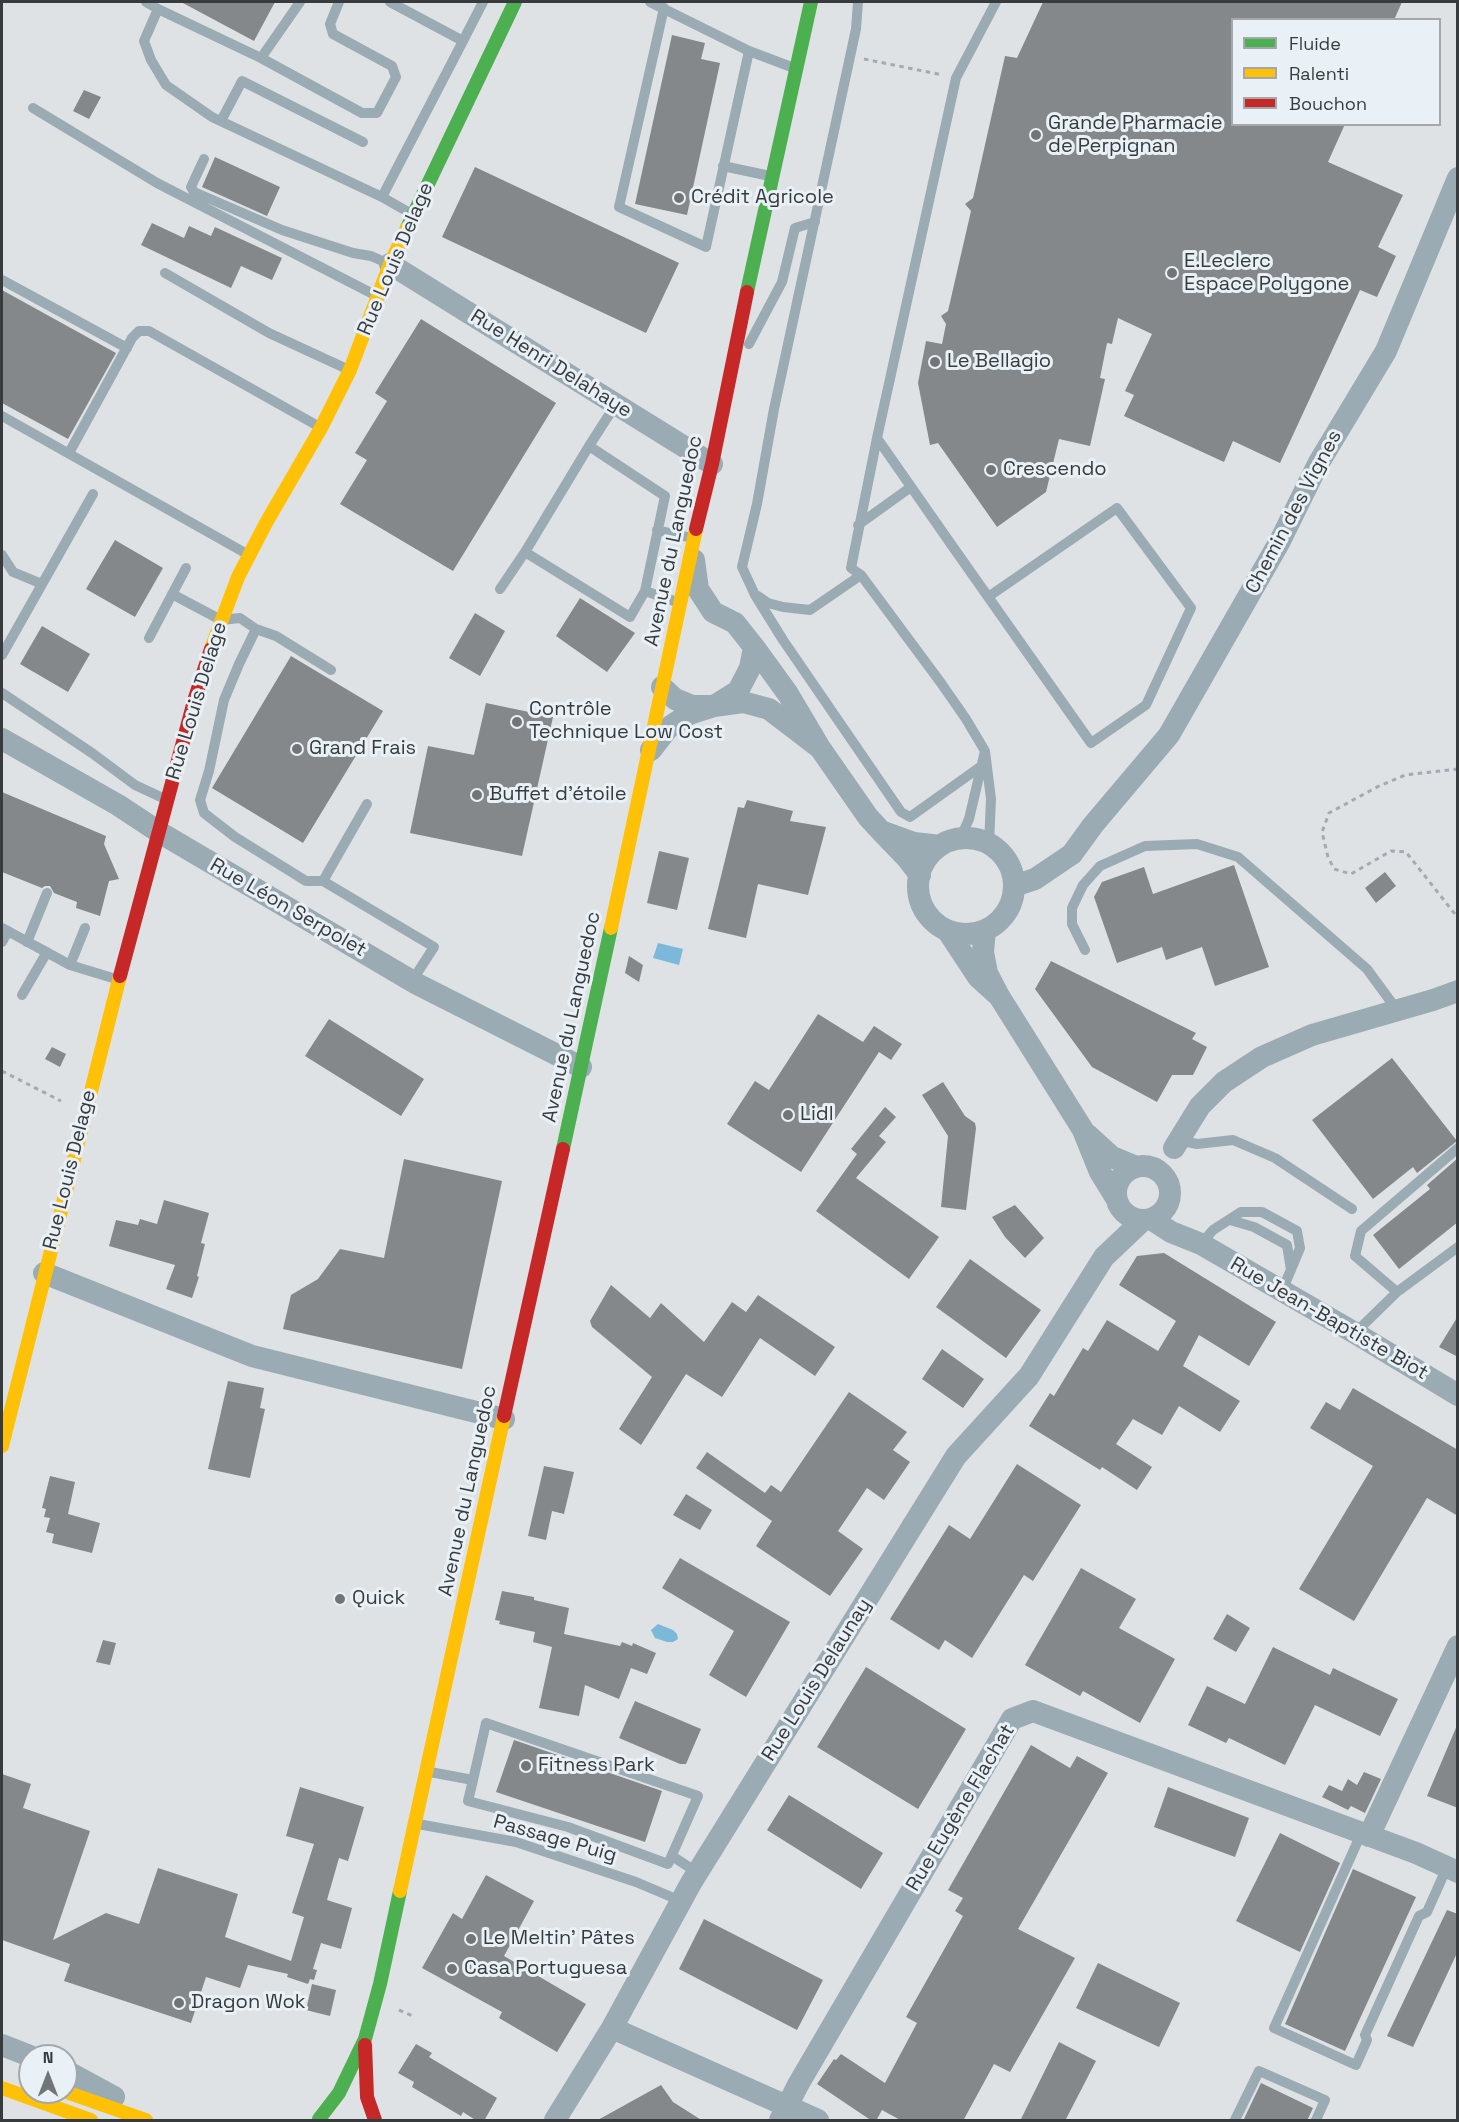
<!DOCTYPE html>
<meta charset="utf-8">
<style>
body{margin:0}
#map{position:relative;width:1459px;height:2122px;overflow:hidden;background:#dfe2e5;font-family:"Space Grotesk",sans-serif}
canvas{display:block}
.frame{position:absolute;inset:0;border:3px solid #383b3d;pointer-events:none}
.legend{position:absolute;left:1231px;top:18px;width:210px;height:108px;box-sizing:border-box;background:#e9f1f6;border:2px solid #a2a8ac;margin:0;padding:8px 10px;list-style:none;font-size:18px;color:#383b3d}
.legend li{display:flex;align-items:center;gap:12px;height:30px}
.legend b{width:30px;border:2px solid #a2a8ac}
.north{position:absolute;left:18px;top:2044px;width:60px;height:60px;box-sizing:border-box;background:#e9f1f6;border:2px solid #a2a8ac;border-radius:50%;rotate:0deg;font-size:16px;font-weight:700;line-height:24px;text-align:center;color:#383b3d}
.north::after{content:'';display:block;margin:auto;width:21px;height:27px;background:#727578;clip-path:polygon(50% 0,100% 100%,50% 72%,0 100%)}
</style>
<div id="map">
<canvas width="1459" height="2122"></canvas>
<div class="frame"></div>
<ul class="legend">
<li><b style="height:8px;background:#4caf50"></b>Fluide</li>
<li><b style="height:8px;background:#ffc107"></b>Ralenti</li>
<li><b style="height:8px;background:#c62828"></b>Bouchon</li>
</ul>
<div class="north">N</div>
</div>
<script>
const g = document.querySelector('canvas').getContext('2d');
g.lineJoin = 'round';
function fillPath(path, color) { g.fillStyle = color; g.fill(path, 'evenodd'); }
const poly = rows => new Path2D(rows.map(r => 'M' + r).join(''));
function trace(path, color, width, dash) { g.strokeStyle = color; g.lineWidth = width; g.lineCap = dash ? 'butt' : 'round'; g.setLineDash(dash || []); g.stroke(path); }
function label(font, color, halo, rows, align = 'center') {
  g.font = font + ' "Space Grotesk",sans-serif'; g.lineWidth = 6; g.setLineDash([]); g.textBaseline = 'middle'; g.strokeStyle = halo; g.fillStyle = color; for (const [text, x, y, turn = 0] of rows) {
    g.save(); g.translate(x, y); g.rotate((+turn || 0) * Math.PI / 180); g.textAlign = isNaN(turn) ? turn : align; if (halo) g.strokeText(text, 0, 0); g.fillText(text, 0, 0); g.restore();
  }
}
const water = poly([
 [658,943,683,949,679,965,653,958],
 [658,1624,673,1630,677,1634,678,1639,673,1642,667,1642,655,1638,651,1630]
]);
const building = poly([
 [181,2,275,2,254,41],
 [1043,2,1402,2,1394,20,1233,20,1233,124,1345,124,1328,162,1403,195,1378,247,1396,256,1377,297,1360,290,1280,463,1233,441,1224,462,1124,416,1134,395,1125,391,1152,334,1118,318,1112,344,1107,343,1100,378,1105,379,1090,446,1059,439,1046,492,997,527,938,443,930,445,918,383,926,341,942,344,946,324,941,316,948,311,971,211,965,204,973,198,1005,56,1017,58],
 [672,35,705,43,701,59,720,63,687,215,635,204],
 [84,90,101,97,89,119,73,111],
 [215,157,280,187,267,216,202,187],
 [475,167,679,263,646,333,442,237],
 [152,223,184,238,189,226,211,236,215,227,282,258,272,280,241,266,231,288,141,245],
 [2,290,116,353,68,439,2,403],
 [421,319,556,403,453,571,340,504,367,460,355,453,387,401,375,393],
 [115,540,163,568,135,617,86,589],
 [580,598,635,633,607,672,556,636],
 [475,613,505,631,480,676,449,658],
 [42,626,90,654,68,692,20,664],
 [291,656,383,711,303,843,212,788],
 [486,703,553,717,522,856,410,833,428,746,474,755],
 [2,792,106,836,104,844,119,879,109,881,100,916,76,908,77,902,54,893,50,886,45,886,42,888,2,872],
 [747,800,793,811,790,821,826,827,808,895,758,884,746,938,708,929,738,807,744,808],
 [659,851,689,858,677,910,647,903],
 [1234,865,1269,967,1215,986,1202,947,1166,960,1162,947,1117,963,1094,897,1102,882,1144,867,1153,894],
 [1385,872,1396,886,1376,903,1365,888],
 [629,956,643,965,639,982,625,973],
 [1051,961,1196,1033,1192,1039,1207,1047,1193,1075,1172,1075,1157,1102,1092,1067,1035,989],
 [818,1014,863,1042,874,1026,902,1044,891,1060,879,1052,801,1172,727,1124,755,1081,769,1090],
 [329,1019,424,1079,401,1116,305,1056],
 [52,1047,66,1054,60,1067,45,1059],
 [1392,1058,1457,1141,1417,1173,1413,1167,1373,1199,1312,1120],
 [943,1082,965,1116,975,1123,976,1128,966,1210,941,1207,948,1136,922,1095],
 [885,1107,896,1117,879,1136,886,1142,856,1178,939,1237,909,1279,816,1211,857,1154,851,1149],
 [1458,1158,1458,1222,1399,1269,1373,1235,1430,1189,1427,1185],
 [404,1159,502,1181,462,1369,283,1329,291,1295,318,1279,340,1249,384,1258],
 [164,1200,209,1213,201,1243,205,1244,197,1276,199,1277,192,1298,166,1289,175,1265,109,1246,116,1220,138,1225,140,1219,157,1224],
 [1015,1205,1044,1238,1025,1258,1005,1237,992,1217],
 [1164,1253,1276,1322,1249,1366,1199,1335,1183,1366,1240,1401,1220,1432,1179,1406,1162,1435,1133,1419,1116,1444,1152,1467,1137,1490,1102,1467,1100,1470,1029,1426,1050,1393,1054,1396,1083,1348,1088,1351,1107,1320,1158,1351,1176,1321,1119,1285,1137,1256],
 [970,1259,1041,1310,1006,1358,936,1307],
 [611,1285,650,1318,661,1303,704,1342,732,1302,746,1312,758,1295,835,1347,815,1376,760,1338,722,1397,686,1374,641,1445,619,1429,652,1377,592,1327,590,1321],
 [1458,1316,1458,1357,1439,1347],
 [942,1349,984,1379,963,1408,922,1379],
 [228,1381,264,1388,260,1408,265,1409,250,1478,208,1469],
 [1353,1388,1458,1450,1458,1516,1427,1498,1354,1621,1299,1589,1373,1466,1310,1428,1326,1402,1340,1410],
 [849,1392,907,1432,893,1450,910,1462,884,1500,867,1488,838,1531,863,1549,830,1596,756,1546,772,1521,696,1468,707,1452,765,1493,771,1485,781,1492],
 [1017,1464,1081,1505,1033,1581,1024,1575,972,1658,945,1640,939,1650,890,1619,949,1525,970,1539],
 [544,1466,574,1472,564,1514,552,1511,546,1540,528,1536],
 [50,1476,75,1482,68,1514,100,1523,92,1553,52,1543,54,1534,46,1532,50,1518,44,1517,46,1509,42,1508],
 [686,1494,712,1510,700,1530,673,1515],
 [680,1558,790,1622,746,1697,709,1675,734,1631,662,1588],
 [1081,1568,1136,1599,1119,1628,1175,1659,1140,1723,1083,1691,1080,1696,1025,1665],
 [502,1591,534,1597,534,1600,569,1608,564,1634,620,1646,622,1642,632,1646,633,1643,656,1653,647,1674,631,1668,619,1699,585,1685,579,1716,539,1708,552,1647,533,1642,535,1632,499,1624,500,1621,495,1620],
 [1227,1614,1250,1628,1236,1652,1213,1639],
 [103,1640,116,1643,110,1665,96,1662],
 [1273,1647,1330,1675,1333,1668,1398,1699,1380,1736,1315,1705,1285,1765,1229,1738,1226,1743,1188,1725,1207,1686,1245,1704],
 [866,1667,966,1729,918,1809,817,1747],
 [635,1701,701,1729,686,1764,680,1764,619,1738],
 [1458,1723,1458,1808,1427,1796],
 [514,1740,662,1791,645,1842,496,1792],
 [1031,1745,1070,1768,1077,1756,1108,1773,1018,1929,1075,1958,1010,2072,994,2064,963,2121,902,2121,882,2110,876,2121,872,2121,817,2084,834,2059,836,2060,841,2054,885,2083,917,2023,906,2017,963,1916,955,1911,963,1898,948,1890],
 [1364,1772,1381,1779,1365,1813,1351,1806,1348,1810,1322,1797,1329,1785,1342,1791,1348,1779,1357,1785],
 [2,1774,31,1784,23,1808,90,1831,53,1940,106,1913,139,1924,158,1868,238,1894,225,1937,291,1961,304,1917,292,1913,314,1844,286,1836,300,1787,364,1807,348,1861,339,1858,327,1900,352,1908,341,1949,321,1943,313,1969,317,1970,314,1980,310,1979,308,1984,287,1977,288,1974,248,1965,240,1988,206,1977,191,2023,64,1981,70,1964,2,1940],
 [1168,1787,1249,1818,1235,1857,1154,1827],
 [789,1795,883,1853,861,1889,767,1830],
 [1280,1833,1340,1863,1300,1952,1236,1921],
 [1353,1869,1416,1897,1345,2051,1285,2024],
 [486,1875,534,1901,504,1956,586,2004,557,2052,499,2018,502,2012,422,1968,453,1913,462,1919],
 [1447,1910,1458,1914,1458,1951,1413,2047,1387,2036],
 [704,1919,823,1980,797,2030,679,1969],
 [1098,1963,1180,2003,1159,2047,1076,2008],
 [312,1984,336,1990,330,2016,306,2010],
 [1059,2042,1096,2061,1065,2121,1020,2121],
 [416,2044,432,2053,429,2057,497,2098,484,2121,477,2121,463,2112,461,2116,412,2087,414,2082,398,2073],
 [1261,2083,1313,2108,1307,2121,1243,2121],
 [661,2085,673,2102,703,2121,596,2121]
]);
const path = poly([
 [864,59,943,75],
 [1458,769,1405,775,1377,787,1329,813,1322,832,1328,857,1334,869,1351,874,1391,851,1406,852,1458,918],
 [2,1071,61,1101],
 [399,2010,413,2016]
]);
const lane = poly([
 [146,2,158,9],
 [339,2,330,24,333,34,392,66,396,77,377,113,362,113,261,58,158,9,144,41,151,60,166,85,212,117,382,197,410,213],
 [390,2,463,41,483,2],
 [650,2,749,51,794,68],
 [858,2,856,29,774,409,757,504,742,567,755,595,783,640,901,812,910,817,980,767],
 [664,8,619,207,706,247,749,51],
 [261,58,300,2],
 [33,108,157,183,375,295],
 [221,121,242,81,363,142],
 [204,159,191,187,194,192,282,230,353,253,371,256,387,263],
 [723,166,770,176],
 [382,197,463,41],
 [165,273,269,333,347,369],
 [2,280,127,348],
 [749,344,782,282,795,228,815,222],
 [2,416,247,554],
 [877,438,851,568,861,575,941,683,966,719,985,751],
 [589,446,616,404],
 [69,453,132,338,139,331,149,331,318,426],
 [858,525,911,487],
 [657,530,692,538],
 [525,552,630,617,645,591],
 [2,555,13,572,42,584],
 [500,589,525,552,589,446,665,496,645,591,677,602],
 [172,594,221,620,240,618,256,629,276,636,331,670],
 [758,596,768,603,783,607,810,610,861,575],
 [988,597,1117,508,1191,608,1146,705,1091,743,953,547,877,438,956,78,996,2],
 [256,629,239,664,224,700,209,771,200,800,204,813,235,837,306,881,323,881],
 [149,638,186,568],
 [2,655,93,494],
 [2,693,92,753,135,785,165,799],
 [367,804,323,881,434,947,412,981],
 [960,839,969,819,985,751,991,799,989,844],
 [2,928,70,965,116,979],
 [2,942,8,931],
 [27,942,47,893],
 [1085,950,1072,924,1072,908,1083,885,1100,866,1145,846,1197,844,1238,857,1367,969,1397,1010],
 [70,965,85,928],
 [22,995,47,952],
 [1178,1140,1197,1144,1233,1140,1275,1158,1352,1209],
 [1230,1220,1254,1227,1287,1245,1291,1270],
 [1201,1244,1213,1230,1241,1212,1262,1212,1297,1231,1300,1248,1282,1291],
 [1397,1292,1355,1256,1361,1231,1458,1148],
 [1355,1333,1397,1292,1458,1247],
 [430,1772,473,1780,468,1801,568,1827,668,1864,698,1796,486,1723,473,1780],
 [418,1824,516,1842,636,1882,681,1901],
 [1361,1834,1274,2028,1356,2065,1367,2040,1365,2035,1419,1916,1427,1912,1447,1867],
 [672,1856,698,1873],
 [1235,2120,1259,2071,1325,2100,1316,2120]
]);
const street = poly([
 [390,264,712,464],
 [662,687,675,699,692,706,714,706,738,691,750,668,754,647],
 [2,739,118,805,159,832,417,984,581,1067],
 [820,748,868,817,881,831],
 [651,750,668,728,689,714,714,706,743,702,769,709,820,748,788,694,754,647,735,623,713,612,698,589,694,560],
 '918 886a48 48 0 1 1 96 0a48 48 0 1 1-96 0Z',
 [920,875,907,858,881,831,914,843,940,846],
 [1014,886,1035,879,1072,854,1093,825,1169,735,1280,541,1318,464,1386,351,1458,178],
 [947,930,978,977,999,996,987,973,983,952,985,930],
 [999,996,1083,1130,1100,1172,1116,1198],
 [1088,1135,1112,1157,1136,1167],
 [1174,1148,1200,1106,1224,1082,1262,1057,1312,1035,1433,1000,1458,991],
 '1116 1193a27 27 0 1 1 54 0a27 27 0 1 1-54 0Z',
 [1151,1219,1171,1232,1201,1244,1355,1333,1458,1395],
 [44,1273,252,1356,504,1419],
 [1369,1836,1458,1646],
 [612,2028,818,2120],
 [2,2045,30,2056],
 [66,2071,114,2097],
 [555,2120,612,2028,691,1883,956,1456,1029,1376,1104,1257,1142,1221],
 [780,2120,799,2083,1012,1719,1033,1711,1416,1853,1458,1872]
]);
const fast = poly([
 [407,228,515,2],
 [747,292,811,2],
 [563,1149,611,928],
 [319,2119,339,2093,365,2039,380,1984,400,1891]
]);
const slow = poly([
 [211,649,238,577,266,523,321,428,350,370,390,264,407,228],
 [611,928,696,529],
 [2,1446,120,976],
 [400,1891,504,1416],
 [2,2088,91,2120],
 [69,2093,146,2120]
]);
const jam = poly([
 [696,529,712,464,747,292],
 [120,976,194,701,211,649],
 [504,1416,563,1149],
 [365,2045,367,2097,375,2120]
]);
const markers = [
 [1036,135,6,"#727578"],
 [679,198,6,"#727578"],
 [1172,273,6,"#727578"],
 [935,362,6,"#727578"],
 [991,470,6,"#727578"],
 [517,722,6,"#727578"],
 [297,749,6,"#727578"],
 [477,795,6,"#727578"],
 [788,1115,6,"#727578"],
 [340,1599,6,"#727578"],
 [526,1766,6,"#727578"],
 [471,1939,6,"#727578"],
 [452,1969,6,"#727578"],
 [179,2003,6,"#727578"]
];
const poiNames = [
 ["Grande Pharmacie",1048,124],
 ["de Perpignan",1048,147],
 ["Crédit Agricole",691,198],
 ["E.Leclerc",1184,262],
 ["Espace Polygone",1184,285],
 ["Le Bellagio",947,362],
 ["Crescendo",1003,470],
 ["Contrôle",529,710],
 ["Technique Low Cost",529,733],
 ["Grand Frais",309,749],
 ["Buffet d'étoile",489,795],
 ["Lidl",800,1115],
 ["Quick",352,1599],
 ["Fitness Park",538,1766],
 ["Le Meltin' Pâtes",483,1939],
 ["Casa Portuguesa",464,1969],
 ["Dragon Wok",191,2003]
];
const streetNames = [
 ["Rue Louis Delage",396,259,-67],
 ["Rue Henri Delahaye",551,364,32],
 ["Chemin des Vignes",1294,512,-62],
 ["Avenue du Languedoc",674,541,-78],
 ["Rue Louis Delage",197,701,-73],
 ["Rue Léon Serpolet",288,908,30],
 ["Avenue du Languedoc",572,1017,-78],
 ["Rue Louis Delage",70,1170,-76],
 ["Rue Jean-Baptiste Biot",1329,1319,30],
 ["Avenue du Languedoc",468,1491,-78],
 ["Rue Louis Delaunay",817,1680,-58],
 ["Rue Eugène Flachat",961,1808,-59],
 ["Passage Puig",555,1839,16]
];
fillPath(water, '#7cb8da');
fillPath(building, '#85888a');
trace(path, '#a1abb1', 3, [4.5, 4.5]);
trace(lane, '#9babb3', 10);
trace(street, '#9babb3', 22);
trace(fast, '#4caf50', 14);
trace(slow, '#ffc107', 14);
trace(jam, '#c62828', 14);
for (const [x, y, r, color] of markers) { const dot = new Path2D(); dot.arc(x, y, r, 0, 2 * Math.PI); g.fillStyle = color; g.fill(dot); trace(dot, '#e9f1f6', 2); }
label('20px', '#383b3d', '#e9f1f6', poiNames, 'left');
label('20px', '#383b3d', '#e9f1f6', streetNames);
</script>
